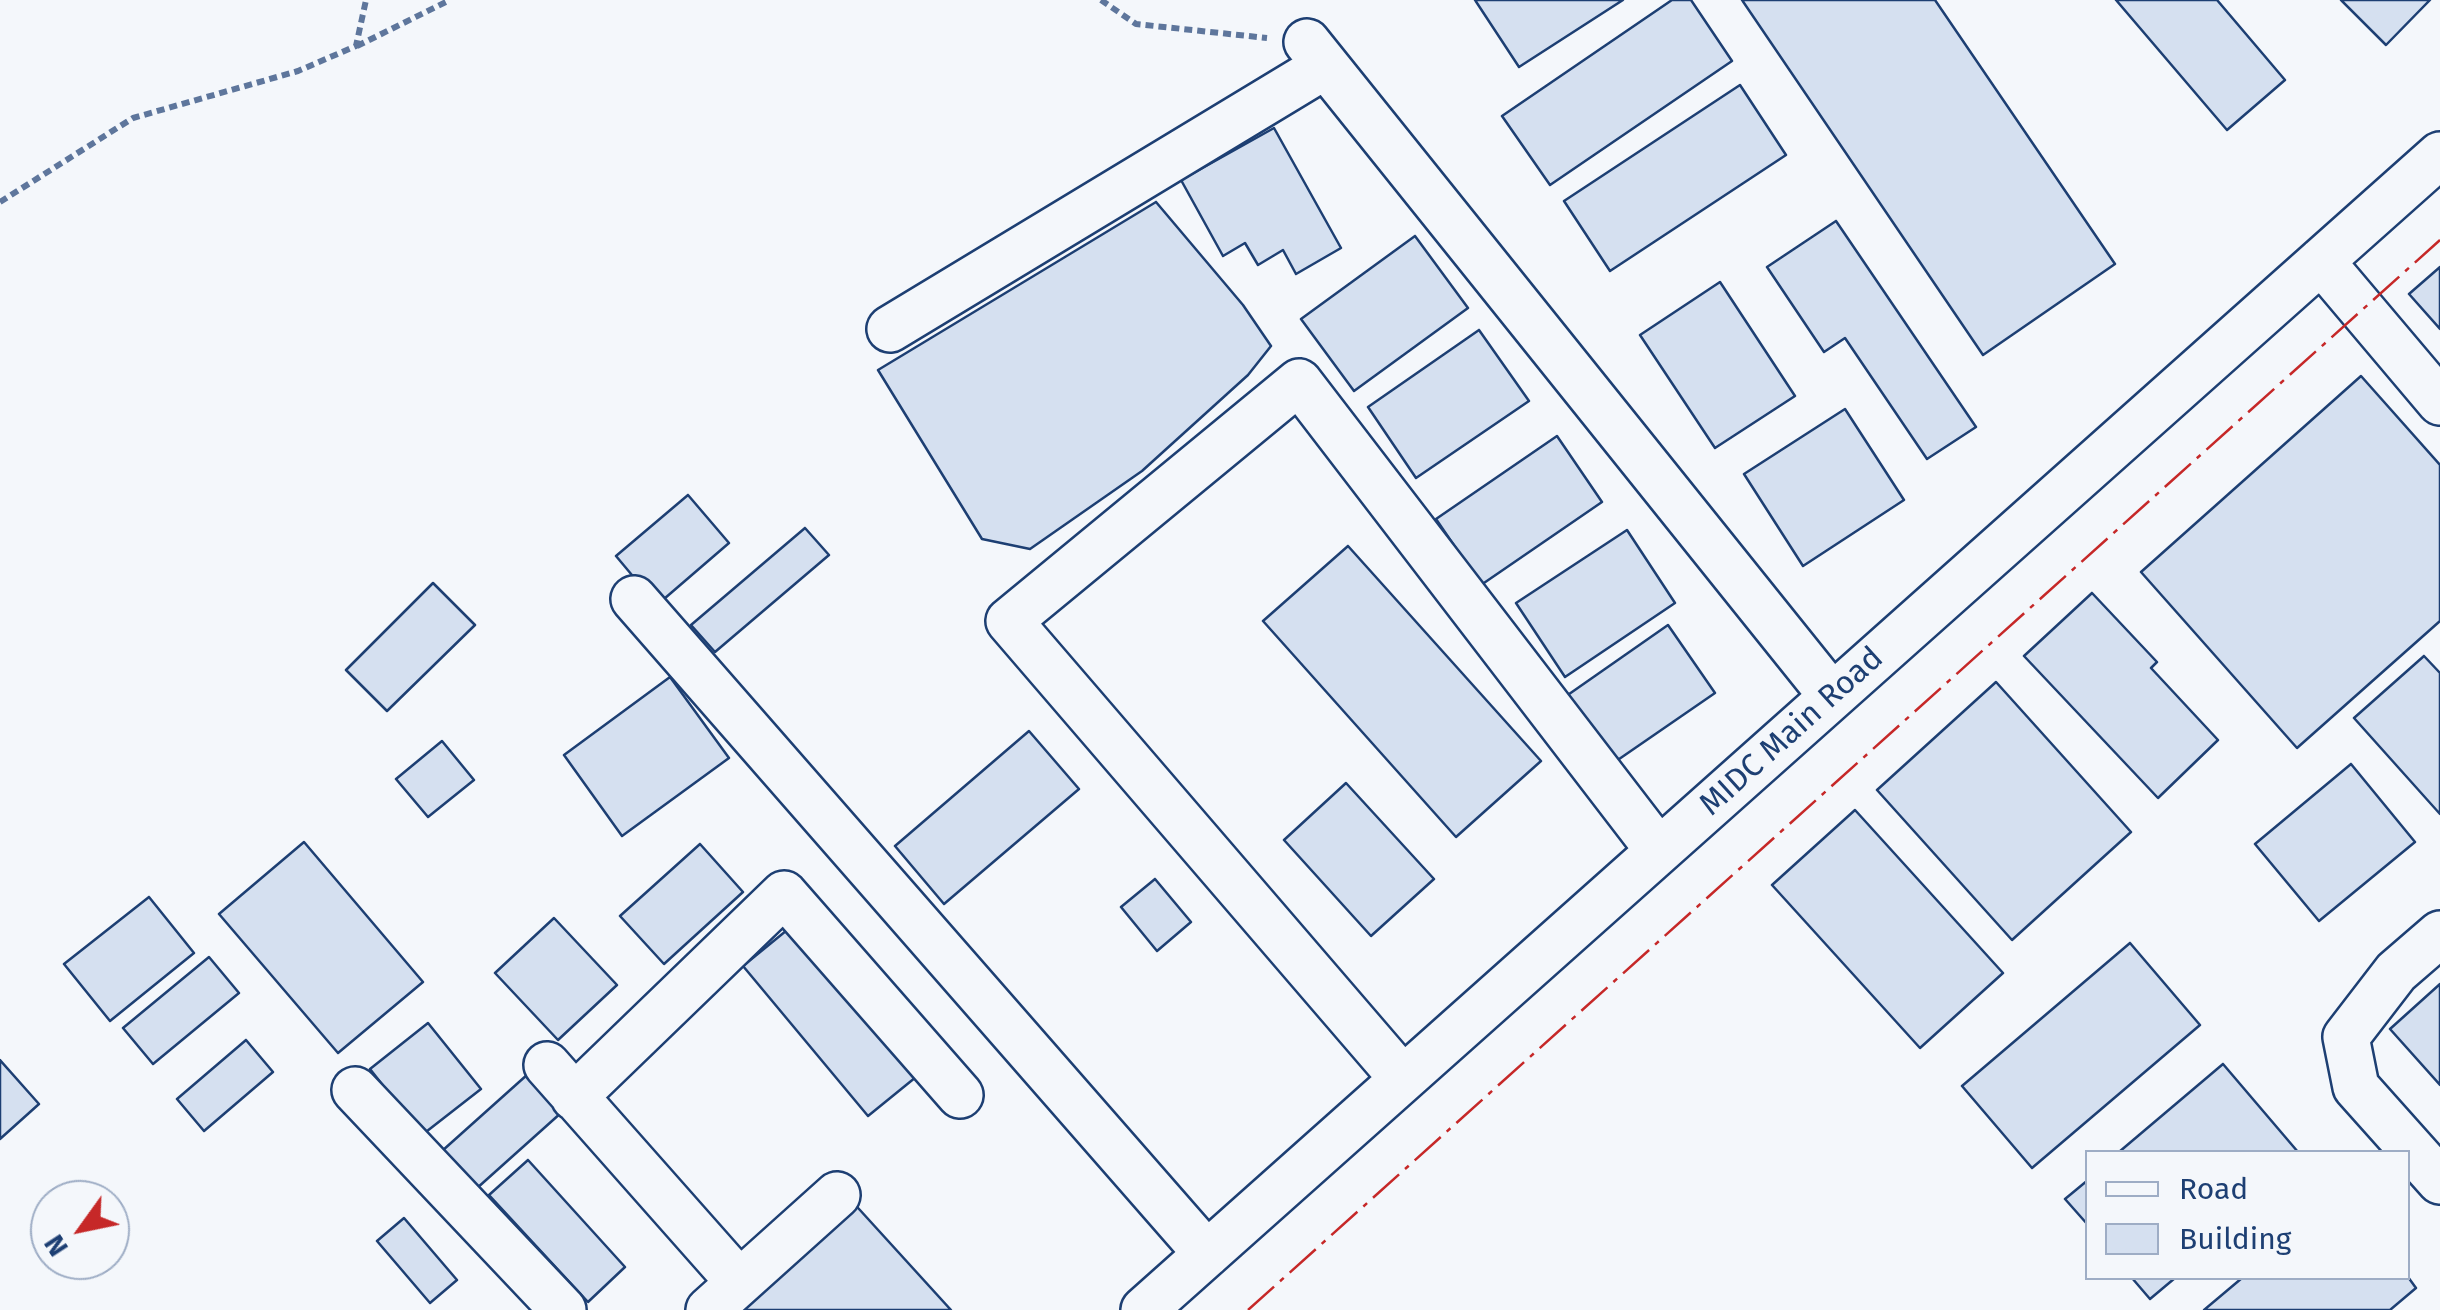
<!DOCTYPE html>
<style>
body{margin:0}
#map{position:relative;width:2440px;height:1310px;overflow:hidden;background:#f4f7fb;font-family:"Fira Sans",sans-serif}
canvas{display:block}
.legend{position:absolute;left:2085px;top:1150px;width:325px;height:130px;box-sizing:border-box;background:#f4f7fb;border:2px solid #9eadc5;margin:0;padding:12px 18px;list-style:none;font-size:30px;color:#1d3f73}
.legend li{display:flex;align-items:center;gap:20px;height:50px}
.legend b{width:50px;border:2px solid #9eadc5}
.north{position:absolute;left:30px;top:1180px;width:100px;height:100px;box-sizing:border-box;background:#f4f7fb;border:2px solid #9eadc5;border-radius:50%;rotate:237deg;font-size:28px;font-weight:700;line-height:40px;text-align:center;color:#1d3f73}
.north::after{content:'';display:block;margin:auto;width:35px;height:45px;background:#c62828;clip-path:polygon(50% 0,100% 100%,50% 72%,0 100%)}
</style>
<div id="map">
<canvas width="2440" height="1310"></canvas>
<ul class="legend">
<li><b style="height:12px;background:#f4f7fb"></b>Road</li>
<li><b style="height:28px;background:#d5e0f0"></b>Building</li>
</ul>
<div class="north">N</div>
</div>
<script>
const g = document.querySelector('canvas').getContext('2d');
g.lineJoin = 'round';
function fillPath(path, color) { g.fillStyle = color; g.fill(path, 'evenodd'); }
const poly = rows => new Path2D(rows.map(r => 'M' + r).join(''));
function trace(path, color, width, dash) { g.strokeStyle = color; g.lineWidth = width; g.lineCap = dash ? 'butt' : 'round'; g.setLineDash(dash || []); g.stroke(path); }
function label(font, color, halo, rows, align = 'center') {
  g.font = font + ' "Fira Sans",sans-serif'; g.lineWidth = 8; g.setLineDash([]); g.textBaseline = 'middle'; g.strokeStyle = halo; g.fillStyle = color; for (const [text, x, y, turn = 0] of rows) {
    g.save(); g.translate(x, y); g.rotate((+turn || 0) * Math.PI / 180); g.textAlign = isNaN(turn) ? turn : align; if (halo) g.strokeText(text, 0, 0); g.fillText(text, 0, 0); g.restore();
  }
}
const building = poly([
 [1475,0,1623,0,1519,67,1475,0],
 [1672,0,1691,0,1732,61,1550,185,1502,116,1672,0],
 [1742,0,1935,0,2115,264,1983,355,1742,0],
 [2116,0,2217,0,2285,80,2227,130,2116,0],
 [2341,0,2430,0,2386,45,2341,0],
 [1740,85,1786,155,1610,271,1564,201,1740,85],
 [1274,128,1341,248,1296,274,1283,250,1258,265,1245,243,1223,256,1181,180,1274,128],
 [1156,202,1243,305,1271,346,1248,375,1142,471,1030,549,982,539,878,370,1156,202],
 [1836,221,1976,427,1927,459,1845,338,1824,352,1767,267,1836,221],
 [1415,236,1468,308,1354,391,1301,319,1415,236],
 [2440,267,2440,329,2409,294,2440,267],
 [1720,282,1795,396,1715,448,1640,335,1720,282],
 [1479,330,1529,401,1416,478,1368,407,1479,330],
 [2361,376,2440,465,2440,621,2297,748,2141,572,2361,376],
 [1845,409,1904,500,1803,566,1744,474,1845,409],
 [1557,436,1602,502,1481,585,1436,519,1557,436],
 [688,495,729,543,657,605,616,556,688,495],
 [805,528,829,555,715,652,691,625,805,528],
 [1627,530,1675,603,1565,677,1516,603,1627,530],
 [1348,546,1541,761,1456,837,1263,621,1348,546],
 [433,583,475,625,387,711,346,670,433,583],
 [2092,593,2157,662,2151,668,2218,740,2158,798,2024,656,2092,593],
 [1668,625,1715,693,1609,766,1562,699,1668,625],
 [2424,656,2440,673,2440,814,2354,718,2424,656],
 [670,677,729,758,622,836,564,755,670,677],
 [1996,682,2131,832,2012,940,1877,790,1996,682],
 [1029,731,1079,789,944,904,895,846,1029,731],
 [442,741,474,780,428,817,396,779,442,741],
 [2351,764,2415,842,2319,921,2255,844,2351,764],
 [1346,783,1434,879,1371,936,1284,840,1346,783],
 [1855,810,2003,973,1920,1048,1772,885,1855,810],
 [304,842,423,982,338,1053,219,914,304,842],
 [700,844,743,892,664,964,620,916,700,844],
 [1155,879,1191,922,1157,951,1121,907,1155,879],
 [149,897,194,953,110,1021,64,964,149,897],
 [554,918,617,985,558,1040,495,973,554,918],
 [792,926,916,1077,868,1116,743,966,792,926],
 [2130,943,2200,1025,2032,1168,1962,1086,2130,943],
 [209,957,239,993,153,1064,123,1028,209,957],
 [2440,984,2440,1085,2390,1029,2440,984],
 [428,1023,481,1089,422,1135,370,1069,428,1023],
 [246,1040,273,1072,204,1131,177,1099,246,1040],
 [0,1060,39,1104,0,1139,0,1060],
 [2223,1064,2298,1152,2119,1152,2223,1064],
 [528,1074,562,1112,476,1189,442,1151,528,1074],
 [528,1160,625,1267,588,1302,489,1195,528,1160],
 [2088,1180,2088,1225,2065,1199,2088,1180],
 [849,1198,951,1310,725,1310,849,1198],
 [404,1218,457,1280,430,1303,377,1241,404,1218],
 [2408,1277,2416,1288,2390,1310,2204,1310,2242,1278,2408,1277],
 [2132,1278,2175,1278,2150,1299,2132,1278]
]);
const path = poly([
 [1101,0,1136,24,1267,38],
 [357,46,450,0],
 [0,202,133,118,298,71,356,46,366,0]
]);
const minor = poly([
 [1307,42,1832,696],
 [2321,261,2440,402],
 [890,329,1325,66],
 [634,599,1207,1254],
 [2440,934,2396,972,2346,1037,2356,1087,2440,1181],
 [547,1065,739,1282],
 [1403,1079,1009,621,1299,382,1659,851],
 [355,1090,563,1310],
 [574,1097,784,894,960,1095],
 [709,1310,837,1195],
 [1144,1310,2440,155]
]);
const power = poly([
 [1248,1310,2440,240]
]);
const streetNames = [
 ["MIDC Main Road",1792,732,-42]
];
fillPath(building, '#d5e0f0');
trace(building, '#1d3f73', 2.5);
trace(minor, '#1d3f73', 50);
trace(path, '#5e769c', 6, [8, 5]);
trace(minor, '#f4f7fb', 45);
trace(power, '#c62828', 2.5, [35, 8, 5, 8]);
label('32px', '#1d3f73', '#f4f7fb', streetNames);
</script>
